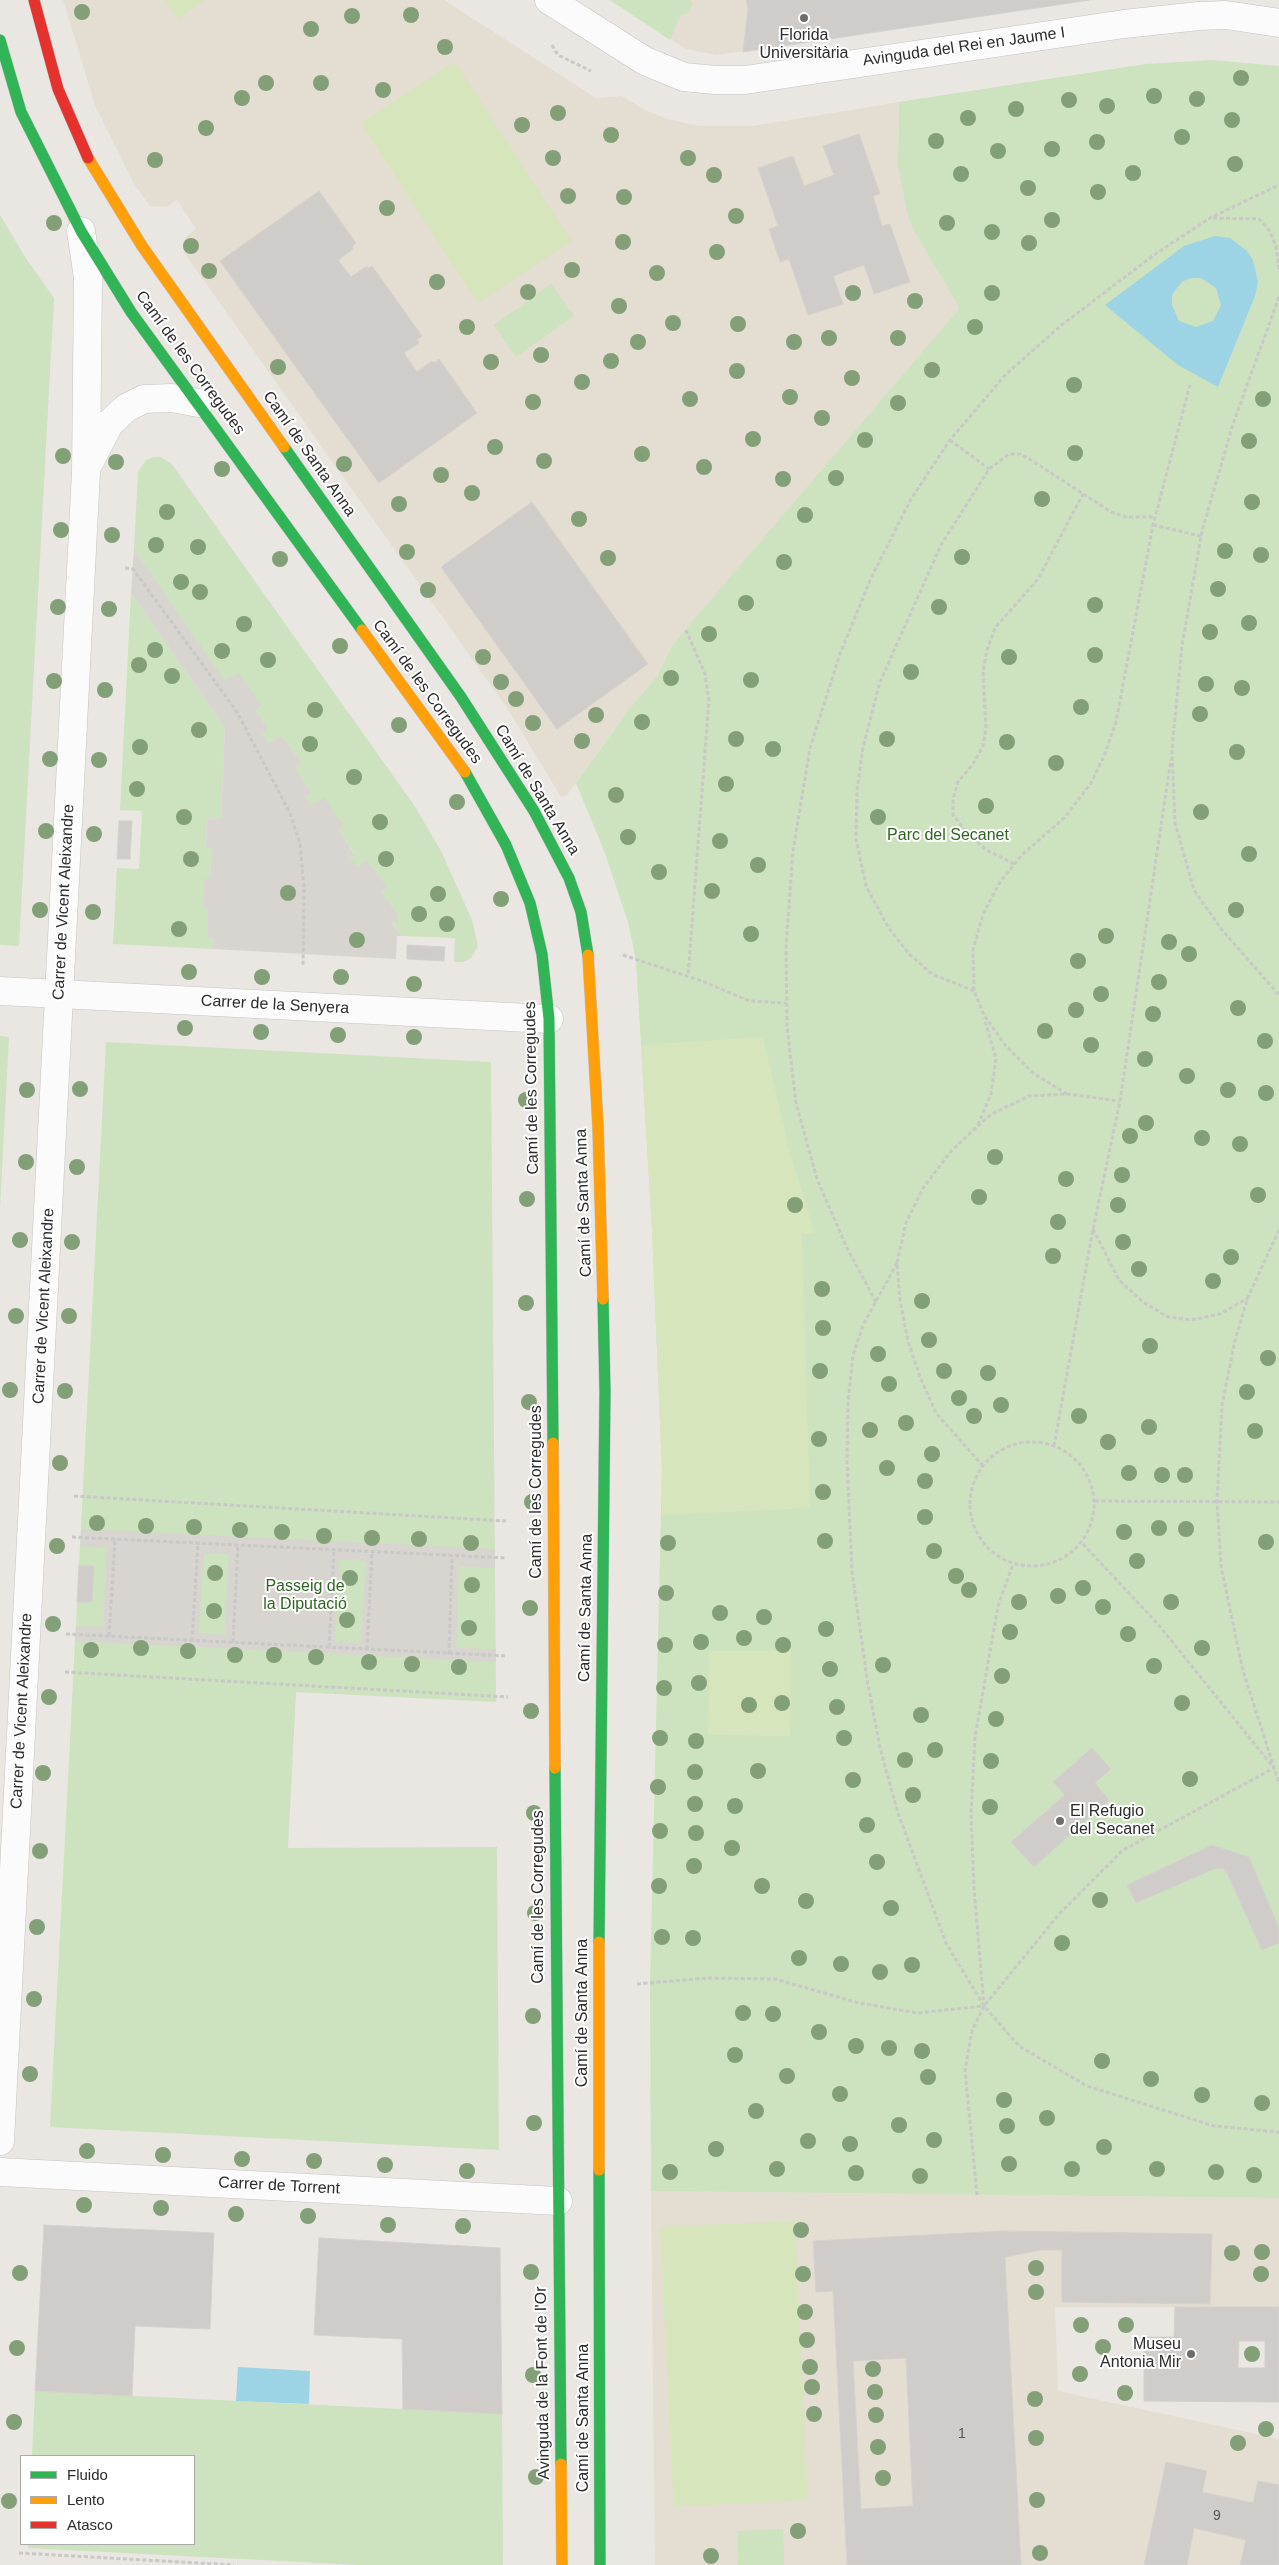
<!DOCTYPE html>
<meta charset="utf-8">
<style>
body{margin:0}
#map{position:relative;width:1279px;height:2565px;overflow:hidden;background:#eae6e2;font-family:Arial,sans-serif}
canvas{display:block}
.legend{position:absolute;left:20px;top:2455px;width:175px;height:90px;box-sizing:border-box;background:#fff;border:1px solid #ababab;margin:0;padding:6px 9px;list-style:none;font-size:15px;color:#2c2c2c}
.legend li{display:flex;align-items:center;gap:10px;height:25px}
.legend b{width:25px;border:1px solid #ababab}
</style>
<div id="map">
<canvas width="1279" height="2565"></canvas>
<ul class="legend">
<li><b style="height:6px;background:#30b455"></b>Fluido</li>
<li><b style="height:6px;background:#ff9f0a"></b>Lento</li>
<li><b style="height:6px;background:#e5322d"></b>Atasco</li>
</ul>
</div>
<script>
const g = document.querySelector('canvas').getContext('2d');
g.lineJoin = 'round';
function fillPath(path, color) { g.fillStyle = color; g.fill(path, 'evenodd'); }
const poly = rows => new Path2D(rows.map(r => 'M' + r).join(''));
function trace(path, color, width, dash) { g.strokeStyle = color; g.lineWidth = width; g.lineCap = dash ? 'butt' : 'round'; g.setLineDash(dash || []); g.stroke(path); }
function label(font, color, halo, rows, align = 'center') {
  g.font = font + ' Arial,sans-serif'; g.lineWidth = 4; g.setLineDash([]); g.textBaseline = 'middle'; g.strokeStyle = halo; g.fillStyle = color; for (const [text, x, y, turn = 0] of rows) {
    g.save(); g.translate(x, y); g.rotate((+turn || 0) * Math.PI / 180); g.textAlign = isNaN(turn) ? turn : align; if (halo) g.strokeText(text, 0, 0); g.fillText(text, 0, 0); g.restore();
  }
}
const education = poly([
 [63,0,444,0,596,98,622,96,645,110,668,119,699,126,753,126,899,102,898,144,913,229,961,308,673,644,658,675,630,708,567,795,561,797,507,708,183,251,185,238,196,229,177,200,167,207,150,206,134,184,95,105],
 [610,0,1090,0,716,55,686,49],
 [651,2191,1279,2198,1279,2307,1055,2307,1058,2391,1279,2439,1279,2565,655,2565]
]);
const green = poly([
 [610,0,689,0,692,2,690,12,680,16,670,40],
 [1213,60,1279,66,1279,2198,651,2191,650,1983,662,1470,652,1230,636,960,628,922,605,853,576,783,630,708,658,675,673,644,960,308,913,229,907,212,898,164,899,102,1146,64],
 [0,215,25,257,54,298,19,946,0,945],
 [551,284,574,316,516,357,494,325],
 [154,457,160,457,171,463,416,808,442,853,472,920,478,946,471,958,463,962,454,962,455,938,402,936,392,922,399,917,382,891,387,886,367,860,357,868,349,857,354,853,339,830,344,825,311,805,306,797,311,792,295,768,302,762,283,737,268,744,262,734,268,729,256,710,262,705,225,682,134,549,138,472,146,460],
 [131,593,225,727,221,819,207,818,206,848,212,848,210,880,204,879,203,907,208,907,208,936,213,937,213,949,113,944,117,868,139,869,142,811,120,810],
 [0,1036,9,1037,0,1209],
 [106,1042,491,1062,496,1702,296,1692,288,1848,497,1847,499,2150,50,2127],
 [35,2391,502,2414,503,2565,360,2565,28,2548,28,2544,194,2544,194,2456,32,2456],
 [783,2529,784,2565,738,2565,737,2531]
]);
const pitch = poly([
 [165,0,204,0,179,19],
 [455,62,572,241,478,303,361,123],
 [763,1037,789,1149,815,1234,802,1234,810,1508,662,1515,662,1470,652,1230,641,1045],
 [709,1651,791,1651,790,1736,708,1735],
 [795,2221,808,2500,674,2507,660,2227]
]);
const plaza = poly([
 [134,549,225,681,239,673,262,705,256,710,268,729,262,734,268,743,282,736,302,762,295,768,311,792,306,797,312,805,324,798,344,825,339,830,354,854,349,857,357,867,367,860,387,886,382,891,399,917,392,923,402,936,397,936,396,959,213,949,213,937,208,937,208,907,203,907,204,879,210,879,212,848,206,848,207,818,221,819,225,727,131,593],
 [81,1529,495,1549,495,1568,459,1566,456,1648,496,1649,496,1662,75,1641,76,1626,103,1627,107,1548,80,1546],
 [204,1553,229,1554,225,1635,199,1633],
 [340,1559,366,1561,361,1643,335,1641]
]);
const water = poly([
 [1215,236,1230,238,1247,251,1253,260,1258,282,1255,296,1218,387,1178,365,1105,305,1184,246],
 [1192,278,1201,278,1216,288,1221,305,1213,321,1196,327,1179,321,1172,305,1172,295,1177,288,1183,281],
 [238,2367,310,2371,309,2404,236,2401]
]);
const building = poly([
 [746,0,1090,0,743,52,748,9,746,0],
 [859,134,880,194,873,196,882,226,890,224,910,282,874,294,864,265,833,276,843,304,808,315,789,259,780,262,769,229,778,226,758,168,793,156,804,186,834,175,823,146,859,134],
 [319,191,356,243,352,247,353,249,338,260,351,277,367,266,368,268,372,266,422,336,417,340,419,343,404,353,417,372,432,361,434,363,439,359,477,413,379,483,220,261,319,191],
 [532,502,648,664,557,729,441,567,532,502],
 [119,821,132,821,130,859,117,859,119,821],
 [407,945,445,947,444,961,407,959,407,945],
 [79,1565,94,1566,92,1602,77,1602,79,1565],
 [1092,1748,1111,1769,1095,1783,1109,1800,1034,1867,1011,1842,1065,1795,1053,1782,1092,1748],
 [1212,1845,1249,1857,1279,1928,1279,1943,1262,1950,1227,1873,1222,1868,1214,1869,1136,1903,1127,1885,1212,1845],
 [44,2225,214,2233,210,2329,135,2326,132,2396,35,2391,44,2225],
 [1004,2231,1212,2234,1210,2304,1062,2302,1062,2250,1040,2250,1005,2257,1021,2565,847,2565,833,2291,816,2292,813,2241,1004,2231],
 [906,2358,913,2506,861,2509,853,2361,906,2358],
 [319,2238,500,2248,502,2414,403,2409,402,2339,314,2335,319,2238],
 [1175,2307,1279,2307,1279,2402,1144,2401,1144,2337,1174,2337,1175,2307],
 [1239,2341,1265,2341,1265,2368,1238,2368,1239,2341],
 [1166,2462,1207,2471,1202,2492,1253,2503,1258,2481,1279,2485,1279,2565,1240,2565,1246,2540,1194,2528,1187,2565,1144,2565,1166,2462]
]);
const path = poly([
 [552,45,555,51,560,56,591,71],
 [1213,218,1259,219,1269,230,1276,246,1279,269],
 [1279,297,1233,424,1202,531,1182,646,1172,749,1175,823,1194,890,1222,930,1279,995],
 [950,440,989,469],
 [1153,525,1201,536],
 [125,568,133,569,237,712,290,813,300,844,304,888,303,966],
 [686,630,705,674,709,700,688,976],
 [1014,864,985,849,967,833,953,815,953,799,958,782,973,764,983,746,986,728,983,672,987,650,995,628,1038,579,1083,494],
 [623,955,702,981,750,1001,786,1003],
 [974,991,932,974,909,954,888,927,866,886,856,839,857,790,863,747,880,682,941,545,989,469,1009,454,1020,454,1031,460,1111,512,1126,517,1155,517],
 [1067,1094,1033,1073,1005,1045,984,1015,974,991,973,950,983,914,1000,882,1022,855,1065,817,1091,783,1104,756,1116,722,1153,525,1190,385],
 [978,1125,991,1094,996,1058,984,1018],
 [1093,1229,1119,1280,1143,1302,1168,1317,1191,1320,1220,1314,1248,1298],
 [1279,1230,1248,1297,1235,1340,1222,1405,1217,1500,1221,1566,1243,1671,1279,1783],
 [897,1263,863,1325,853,1355,848,1403,847,1461,852,1571,867,1679,880,1748,898,1813,946,1943,984,2006,1019,2046,1087,2086,1214,2126,1279,2132],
 [876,1302,847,1248,817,1179,796,1103,787,1027,786,947,793,850,810,748,840,654,871,578,911,499,950,440,1006,374,1063,324,1154,255,1210,218,1279,185],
 '970 1504a62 62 0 1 1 124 0a62 62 0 1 1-124 0Z',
 [1054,1446,1093,1229,1120,1101,1171,759],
 [983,1466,936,1413,920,1377,908,1341,900,1300,897,1263,906,1223,923,1188,952,1150,990,1115,1029,1096,1067,1094,1120,1101],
 [74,1496,506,1521],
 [1095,1501,1279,1502],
 [72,1537,506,1558],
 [66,1634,507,1656],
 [109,1636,115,1539],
 [192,1641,198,1543],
 [233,1642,238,1545],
 [329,1647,334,1550],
 [367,1649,372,1552],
 [449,1654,452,1555],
 [65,1672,508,1697],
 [637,1984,708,1978,775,1979,859,2003,918,2013,984,2006,974,1888,971,1815,975,1737,998,1606,1013,1564],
 [977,2195,965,2070,972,2031,984,2006,1060,1913,1123,1850,1274,1768,1157,1623,1082,1543],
 [19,2553,234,2565]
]);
const street = poly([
 [549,0,645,61,684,77,715,80,745,80,1124,24,1199,16,1226,15,1279,23],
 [89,463,109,424,126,408,144,399,172,398,199,403],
 [0,991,549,1019],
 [0,2141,86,472,88,278,81,231],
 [0,2172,558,2201]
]);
const fast = poly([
 [0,40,21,112,81,231,131,312,362,630],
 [284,447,461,697,534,811,569,878,581,912,588,955],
 [465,772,506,845,530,903,542,954,549,1019,553,1443],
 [555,1768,561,2464],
 [599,1942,605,1392,603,1299],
 [599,2170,600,2565]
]);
const slow = poly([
 [88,158,142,246,284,447],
 [362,630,465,772],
 [588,955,598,1126,603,1299],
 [553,1443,555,1768],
 [599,2170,599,1942],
 [561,2464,562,2565]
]);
const jam = poly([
 [34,0,58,89,88,158]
]);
const trees = [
 [82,12],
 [411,15],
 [352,16],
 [311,29],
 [445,47],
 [1241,78],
 [266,83],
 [321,83],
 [383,90],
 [1154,96],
 [242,98],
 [1197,99],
 [1069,100],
 [1107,106],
 [1016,109],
 [558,113],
 [968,118],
 [1232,120],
 [522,125],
 [206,128],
 [611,135],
 [1182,137],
 [936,141],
 [1097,142],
 [1052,149],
 [998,151],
 [553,158],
 [688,158],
 [155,160],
 [1235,164],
 [1133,173],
 [961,174],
 [714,175],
 [1028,188],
 [1098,192],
 [568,196],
 [624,197],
 [387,208],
 [736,216],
 [1052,220],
 [54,223],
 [947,223],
 [992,232],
 [623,242],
 [1029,243],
 [191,246],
 [717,252],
 [572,270],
 [209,271],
 [657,273],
 [437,282],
 [528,292],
 [853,293],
 [992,293],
 [915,301],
 [619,306],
 [673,323],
 [738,324],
 [467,327],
 [975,327],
 [829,338],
 [898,338],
 [638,342],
 [794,342],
 [541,355],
 [611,361],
 [491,362],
 [278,367],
 [932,370],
 [737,371],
 [852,378],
 [582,382],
 [1074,385],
 [790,397],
 [690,399],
 [1263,399],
 [533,402],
 [898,403],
 [822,418],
 [753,439],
 [865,440],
 [1249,441],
 [495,447],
 [1075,453],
 [642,454],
 [63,456],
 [544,461],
 [116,462],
 [344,464],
 [704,467],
 [222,469],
 [441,475],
 [836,478],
 [783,479],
 [472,493],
 [1042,499],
 [1252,502],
 [399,504],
 [167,512],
 [805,515],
 [579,519],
 [61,530],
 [112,535],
 [156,545],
 [198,547],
 [1225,551],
 [407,552],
 [1261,555],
 [962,557],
 [608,558],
 [280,559],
 [784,562],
 [181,582],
 [1218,589],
 [428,590],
 [200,592],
 [746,603],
 [1095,605],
 [58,607],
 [939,607],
 [109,609],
 [1249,623],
 [244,624],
 [1210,632],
 [709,634],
 [340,646],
 [155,650],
 [222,651],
 [1095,655],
 [483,657],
 [1009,657],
 [268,660],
 [139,665],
 [911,672],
 [172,676],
 [671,678],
 [751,680],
 [54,681],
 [501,682],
 [1206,684],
 [1242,688],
 [105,690],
 [516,699],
 [1081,707],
 [315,710],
 [1200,714],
 [596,715],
 [642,722],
 [533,723],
 [399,725],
 [199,730],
 [736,739],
 [887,739],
 [582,741],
 [1007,742],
 [310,744],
 [140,747],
 [773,749],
 [1237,752],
 [50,759],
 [99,760],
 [1056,763],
 [354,777],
 [726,784],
 [137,789],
 [616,795],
 [457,802],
 [986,806],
 [1201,812],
 [184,817],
 [878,817],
 [380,822],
 [46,831],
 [94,834],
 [628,837],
 [720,841],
 [1249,854],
 [191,859],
 [386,859],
 [758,865],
 [659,872],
 [712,891],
 [288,893],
 [438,894],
 [501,899],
 [40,910],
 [1236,910],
 [93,912],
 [419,914],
 [447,924],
 [179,929],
 [751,934],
 [1106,936],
 [357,940],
 [1169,942],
 [1189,954],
 [1078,961],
 [189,972],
 [262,977],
 [341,977],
 [1159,982],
 [414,984],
 [1101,994],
 [1238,1008],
 [1076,1010],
 [1153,1014],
 [185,1028],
 [1045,1031],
 [261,1032],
 [338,1035],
 [414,1037],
 [1265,1041],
 [1091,1045],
 [1145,1059],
 [1187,1076],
 [80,1089],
 [27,1090],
 [1228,1090],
 [1266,1093],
 [526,1100],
 [1146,1123],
 [1130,1136],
 [1202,1138],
 [1240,1144],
 [995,1157],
 [26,1162],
 [77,1167],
 [1122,1175],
 [1066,1179],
 [1258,1195],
 [979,1197],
 [527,1199],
 [795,1205],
 [1118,1205],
 [1058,1222],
 [20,1240],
 [72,1242],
 [1123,1242],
 [1053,1256],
 [1231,1257],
 [1139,1269],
 [1213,1281],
 [822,1289],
 [922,1301],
 [526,1303],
 [16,1316],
 [69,1316],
 [823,1328],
 [929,1340],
 [1150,1346],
 [878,1354],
 [1268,1358],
 [820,1371],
 [944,1371],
 [988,1373],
 [889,1384],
 [10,1390],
 [65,1391],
 [1247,1392],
 [959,1398],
 [529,1402],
 [1001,1405],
 [974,1416],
 [1079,1416],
 [906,1423],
 [1149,1427],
 [870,1430],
 [1255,1431],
 [819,1439],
 [1108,1442],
 [932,1454],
 [60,1463],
 [887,1468],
 [1129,1473],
 [1162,1475],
 [1185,1475],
 [925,1481],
 [823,1492],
 [532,1502],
 [925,1517],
 [97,1523],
 [146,1526],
 [194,1527],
 [1159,1528],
 [1186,1529],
 [240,1530],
 [282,1532],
 [1124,1532],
 [324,1536],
 [372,1538],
 [419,1539],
 [825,1541],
 [1266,1542],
 [471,1543],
 [668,1543],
 [57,1546],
 [934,1551],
 [1137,1561],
 [215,1573],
 [956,1576],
 [350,1578],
 [472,1585],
 [1083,1588],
 [969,1590],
 [666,1593],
 [1058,1596],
 [1019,1602],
 [1171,1602],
 [1103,1607],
 [530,1608],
 [214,1611],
 [720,1613],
 [764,1617],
 [347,1620],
 [53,1624],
 [469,1628],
 [826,1629],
 [1010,1632],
 [1128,1634],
 [744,1638],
 [701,1642],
 [665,1645],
 [783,1645],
 [141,1648],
 [1202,1648],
 [91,1650],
 [188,1651],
 [235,1655],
 [274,1655],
 [316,1657],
 [369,1662],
 [412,1664],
 [883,1665],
 [1154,1666],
 [459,1667],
 [830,1669],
 [1002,1676],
 [699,1683],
 [664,1688],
 [49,1697],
 [782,1703],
 [1182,1703],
 [749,1705],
 [837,1707],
 [531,1711],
 [921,1715],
 [996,1719],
 [660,1738],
 [844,1738],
 [696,1741],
 [935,1750],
 [905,1760],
 [991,1761],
 [758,1771],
 [695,1772],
 [43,1773],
 [1190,1779],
 [853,1780],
 [658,1787],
 [913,1795],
 [695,1804],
 [735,1806],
 [990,1807],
 [534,1813],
 [867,1825],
 [660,1831],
 [696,1833],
 [732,1848],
 [40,1851],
 [877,1862],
 [694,1866],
 [659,1886],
 [762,1886],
 [1100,1900],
 [806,1901],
 [891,1908],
 [535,1913],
 [37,1927],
 [662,1937],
 [693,1938],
 [1062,1943],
 [799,1958],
 [841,1964],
 [912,1965],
 [880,1972],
 [34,1999],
 [743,2013],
 [773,2014],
 [533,2016],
 [819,2032],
 [856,2046],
 [889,2048],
 [922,2051],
 [735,2055],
 [1102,2061],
 [30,2074],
 [787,2076],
 [928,2077],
 [1151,2079],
 [840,2094],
 [1202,2095],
 [1004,2100],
 [1262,2103],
 [756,2111],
 [1047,2118],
 [534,2123],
 [899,2125],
 [1007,2126],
 [934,2140],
 [808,2141],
 [850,2144],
 [1104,2147],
 [716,2149],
 [87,2151],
 [163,2155],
 [242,2159],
 [314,2161],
 [1009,2164],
 [385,2165],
 [777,2169],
 [1072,2169],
 [1157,2169],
 [467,2171],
 [670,2172],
 [1216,2172],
 [856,2173],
 [1254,2175],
 [920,2176],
 [84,2205],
 [161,2208],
 [236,2214],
 [308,2216],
 [388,2225],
 [463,2226],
 [801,2230],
 [1262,2252],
 [1232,2253],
 [1036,2268],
 [531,2272],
 [20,2273],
 [803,2274],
 [1261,2274],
 [1036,2292],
 [805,2312],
 [1081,2325],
 [1126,2325],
 [807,2340],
 [1103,2347],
 [17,2348],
 [1252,2354],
 [810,2367],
 [873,2369],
 [1080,2374],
 [533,2375],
 [812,2387],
 [875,2392],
 [1125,2393],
 [1035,2399],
 [814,2414],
 [876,2415],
 [14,2422],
 [1266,2429],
 [1036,2438],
 [1238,2443],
 [878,2447],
 [536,2477],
 [883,2478],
 [1037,2500],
 [9,2501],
 [798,2531],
 [1040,2553],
 [711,2556]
];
const markers = [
 [804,18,5,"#6e6d6c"],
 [1060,1821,5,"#6e6d6c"],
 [1191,2354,5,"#6e6d6c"]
];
const numberNames = [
 ["1",962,2434],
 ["9",1217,2516]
];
const poiNames = [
 ["Florida",804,36],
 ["Universitària",804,54],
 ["El Refugio",1070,1812,"left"],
 ["del Secanet",1070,1830,"left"],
 ["Museu",1181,2345,"right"],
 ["Antonia Mir",1181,2363,"right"]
];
const streetNames = [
 ["Avinguda del Rei en Jaume I",964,47,-8],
 ["Camí de les Corregudes",190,363,54],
 ["Camí de Santa Anna",309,454,55],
 ["Camí de les Corregudes",427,692,54],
 ["Camí de Santa Anna",537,790,59],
 ["Carrer de Vicent Aleixandre",64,902,-87],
 ["Carrer de la Senyera",275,1005,3],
 ["Camí de les Corregudes",532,1088,-91],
 ["Camí de Santa Anna",584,1203,-92],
 ["Carrer de Vicent Aleixandre",44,1306,-87],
 ["Camí de les Corregudes",537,1492,-90],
 ["Camí de Santa Anna",586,1608,-89],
 ["Carrer de Vicent Aleixandre",22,1711,-87],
 ["Camí de les Corregudes",539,1897,-90],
 ["Camí de Santa Anna",583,2013,-90],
 ["Carrer de Torrent",279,2186,3],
 ["Avinguda de la Font de l'Or",543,2383,-91],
 ["Camí de Santa Anna",584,2418,-90]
];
const parkNames = [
 ["Parc del Secanet",948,836],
 ["Passeig de",305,1587],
 ["la Diputació",305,1605]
];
fillPath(education, '#e4ddd1');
fillPath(green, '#cde2be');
fillPath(pitch, '#d7e5bc');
fillPath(plaza, '#d8d4d0');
fillPath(water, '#9cd4e6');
fillPath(building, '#cfccc9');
trace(building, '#d5d2ce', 1);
trace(street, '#c4c3c2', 29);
trace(fast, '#c4c3c2', 12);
trace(slow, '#c4c3c2', 12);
trace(jam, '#c4c3c2', 12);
trace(path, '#c8c8c7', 3, [4, 2.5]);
trace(street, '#fcfbfb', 28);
trace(fast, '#30b455', 11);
trace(slow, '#ff9f0a', 11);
trace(jam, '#e5322d', 11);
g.fillStyle = '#839f77';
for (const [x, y] of trees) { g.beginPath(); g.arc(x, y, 8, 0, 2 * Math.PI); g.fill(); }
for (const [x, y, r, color] of markers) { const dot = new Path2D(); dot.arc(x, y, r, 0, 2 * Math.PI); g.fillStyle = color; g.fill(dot); trace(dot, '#fff', 2); }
label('14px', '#565655', null, numberNames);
label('16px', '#2c2c2c', '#fff', poiNames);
label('16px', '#2c2c2c', '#fff', streetNames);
label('16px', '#2f6520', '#fff', parkNames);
</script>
